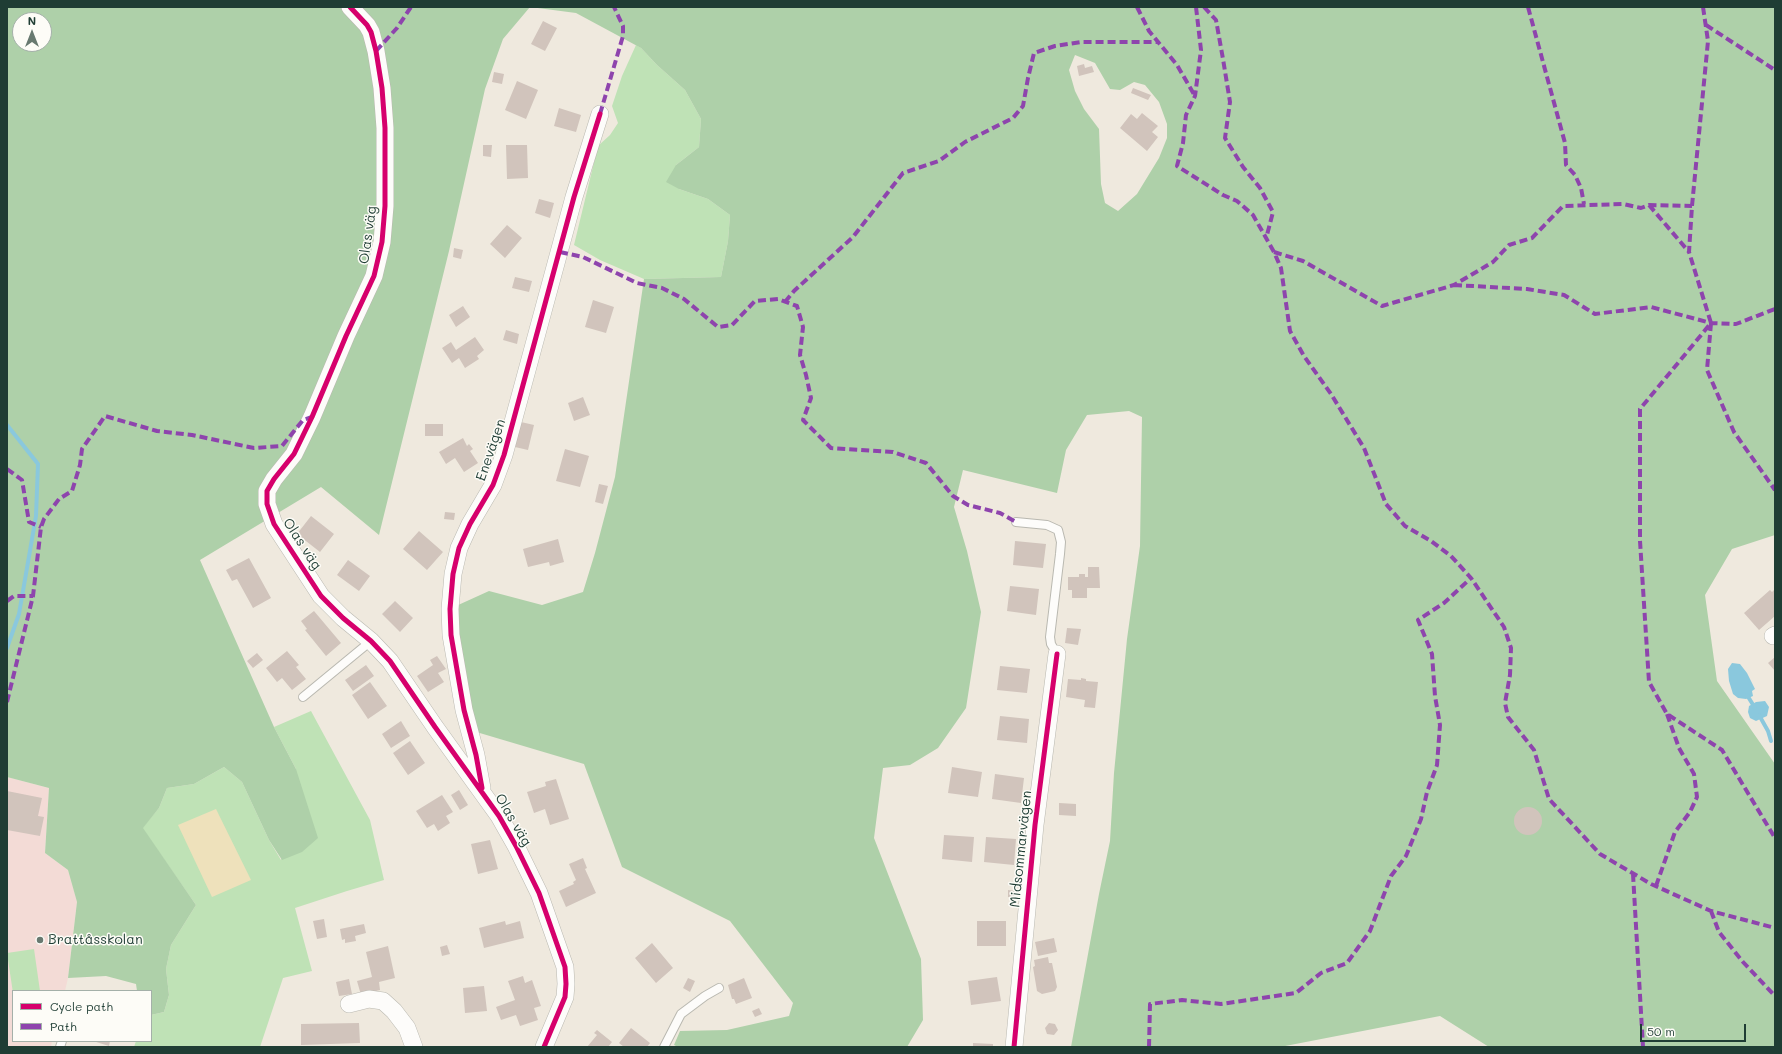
<!DOCTYPE html>
<meta charset="utf-8">
<style>
body{margin:0}
#map{position:relative;width:1782px;height:1054px;overflow:hidden;background:#efe9de;font-family:Mali,sans-serif}
canvas{display:block}
.frame{position:absolute;inset:0;border:8px solid #1f3d34;pointer-events:none}
.legend{position:absolute;left:12px;top:990px;width:140px;height:52px;box-sizing:border-box;background:#fdfcf7;border:1px solid #a4b0a9;margin:0;padding:5px 7px;list-style:none;font-size:12px;color:#1f3d34}
.legend li{display:flex;align-items:center;gap:8px;height:20px}
.legend b{width:20px;border:1px solid #a4b0a9}
.north{position:absolute;left:12px;top:12px;width:40px;height:40px;box-sizing:border-box;background:#fdfcf7;border:1px solid #a4b0a9;border-radius:50%;rotate:0deg;font-size:11px;font-weight:700;line-height:16px;text-align:center;color:#1f3d34}
.north::after{content:'';display:block;margin:auto;width:14px;height:18px;background:#687970;clip-path:polygon(50% 0,100% 100%,50% 72%,0 100%)}
.scale{position:absolute;left:1640px;top:1024px;width:106px;height:18px;box-sizing:border-box;border:2px solid #1f3d34;border-top:0;padding-left:5px;font-size:12px;line-height:14px;white-space:nowrap;color:#1f3d34;-webkit-text-stroke:3px #fdfcf7;paint-order:stroke}
</style>
<div id="map">
<canvas width="1782" height="1054"></canvas>
<div class="frame"></div>
<ul class="legend">
<li><b style="height:5px;background:#d6006c"></b>Cycle path</li>
<li><b style="height:5px;background:#8e44ad"></b>Path</li>
</ul>
<div class="north">N</div>
<div class="scale">50 m</div>
</div>
<script>
const g = document.querySelector('canvas').getContext('2d');
g.lineJoin = 'round';
function fillPath(path, color) { g.fillStyle = color; g.fill(path, 'evenodd'); }
const poly = rows => new Path2D(rows.map(r => 'M' + r).join(''));
function trace(path, color, width, dash) { g.strokeStyle = color; g.lineWidth = width; g.lineCap = dash ? 'butt' : 'round'; g.setLineDash(dash || []); g.stroke(path); }
function label(font, color, halo, rows, align = 'center') {
  g.font = font + ' Mali,sans-serif'; g.lineWidth = 3; g.setLineDash([]); g.textBaseline = 'middle'; g.strokeStyle = halo; g.fillStyle = color; for (const [text, x, y, turn = 0] of rows) {
    g.save(); g.translate(x, y); g.rotate((+turn || 0) * Math.PI / 180); g.textAlign = isNaN(turn) ? turn : align; if (halo) g.strokeText(text, 0, 0); g.fillText(text, 0, 0); g.restore();
  }
}
const built = poly([
 [7,777,49,788,45,853,68,870,77,902,68,978,65,991,13,991,13,1041,52,1041,51,1047,7,1047]
]);
const green = poly([
 [636,45,641,48,657,65,685,90,701,119,699,147,676,165,679,189,708,199,730,215,728,241,721,277,644,279,600,260,574,245,598,146,610,135,618,123,612,106,622,76],
 [311,711,370,820,384,880,347,891,295,908,312,971,283,978,260,1047,134,1047,136,1041,151,1041,151,1015,164,1012,169,995,166,969,171,945,196,905,142,828,159,808,167,788,194,784,224,767,242,782,269,840,281,860,296,769,274,727],
 [34,949,40,991,13,991,13,993,7,953]
]);
const forest = poly([
 [7,7,1775,7,1775,535,1732,549,1705,595,1717,681,1775,764,1775,1047,1489,1047,1440,1016,1280,1047,1071,1047,1099,894,1110,841,1114,773,1127,639,1140,546,1142,417,1129,411,1087,415,1066,450,1057,493,963,470,954,507,967,551,981,612,966,708,938,748,910,765,883,768,874,838,921,959,923,1020,907,1047,678,1047,674,1045,680,1031,727,1030,789,1016,793,1003,730,921,622,867,584,764,473,731,461,654,456,606,489,591,542,605,583,592,595,553,615,477,644,279,721,277,728,241,730,215,708,199,679,189,666,182,676,165,699,147,701,119,685,90,657,65,641,48,576,13,530,7,503,39,485,89,449,251,379,535,321,487,200,560,274,727,296,769,318,838,302,852,282,860,269,840,242,782,224,767,194,784,167,788,159,808,143,828,196,905,171,945,166,969,169,995,164,1012,151,1015,151,991,137,991,136,984,106,976,68,978,77,902,68,870,45,853,49,788,7,777],
 [20,20,44,20,44,44,20,44],
 [1075,55,1095,63,1110,89,1120,90,1134,82,1145,85,1159,102,1167,124,1167,138,1159,158,1137,194,1118,211,1105,203,1101,184,1099,129,1084,109,1075,91,1069,70]
]);
const sand = poly([
 [216,809,251,880,212,897,178,825]
]);
const water = poly([
 [1732,663,1740,664,1747,673,1755,689,1752,691,1753,696,1746,699,1738,698,1733,694,1729,681,1728,669],
 [1765,701,1769,707,1767,716,1756,721,1750,718,1748,712,1749,706,1756,702]
]);
const stream = poly([
 [7,425,38,464,36,516,19,614,7,648],
 [1747,695,1755,708],
 [1759,715,1768,731,1771,741]
]);
const building = poly([
 [543,21,557,28,545,51,531,44],
 [1084,64,1085,68,1092,66,1094,72,1079,76,1077,66],
 [494,72,504,74,502,84,492,82],
 [517,81,538,90,526,119,505,110],
 [1133,88,1151,95,1148,100,1131,93],
 [559,108,581,115,576,132,554,126],
 [1142,113,1158,126,1152,132,1158,137,1147,151,1120,128,1131,114,1137,119],
 [483,145,492,145,491,157,483,156],
 [506,145,527,145,528,178,507,179],
 [539,199,554,203,550,218,535,213],
 [507,225,522,238,505,258,490,244],
 [454,248,463,250,461,259,453,257],
 [515,277,532,281,529,292,512,288],
 [593,300,614,307,606,333,585,327],
 [463,306,470,317,456,327,449,315],
 [506,330,519,334,517,344,503,340],
 [475,337,484,350,477,356,479,359,465,368,459,358,452,363,442,348,451,342,456,350],
 [583,397,590,415,574,421,568,403],
 [521,422,534,425,528,450,515,447],
 [425,424,443,424,443,436,425,436],
 [463,438,467,446,469,444,473,449,470,451,478,463,464,472,455,458,446,464,439,452],
 [565,449,589,456,580,487,556,481],
 [599,484,608,486,603,504,595,502],
 [445,512,455,513,454,520,444,519],
 [311,516,334,534,320,552,297,534],
 [419,531,443,552,427,570,403,549],
 [558,539,564,562,550,566,549,562,528,567,523,549],
 [1015,541,1046,544,1043,568,1013,565],
 [249,558,271,598,253,608,237,579,232,581,226,570],
 [348,560,370,576,359,591,337,575],
 [1088,567,1099,567,1100,588,1087,588,1087,598,1072,598,1072,590,1068,590,1068,577,1079,577,1079,574,1085,574,1085,577,1088,577],
 [1010,586,1039,589,1036,615,1007,611],
 [1775,589,1775,616,1759,630,1744,613,1770,590,1772,592],
 [395,601,413,618,400,632,382,614],
 [314,611,341,643,326,656,305,630,307,629,301,621],
 [1067,628,1081,629,1078,645,1065,643],
 [287,651,299,665,296,667,306,679,292,690,282,678,277,682,266,668],
 [257,653,263,660,253,668,247,661],
 [437,656,446,669,438,673,444,682,428,692,417,676,433,665,430,660],
 [1775,657,1775,671,1768,663],
 [366,665,374,676,353,691,345,680],
 [1000,666,1030,669,1027,693,997,690],
 [1081,678,1086,679,1086,681,1098,682,1095,708,1084,707,1085,700,1066,697,1068,679,1081,680],
 [370,682,387,706,368,719,352,695],
 [1000,716,1029,719,1027,743,997,740],
 [401,721,410,736,391,748,382,734],
 [410,741,425,763,408,775,393,753],
 [952,767,982,772,978,797,948,793],
 [995,774,1024,778,1021,803,992,799],
 [556,779,569,819,550,825,545,809,534,813,527,792,546,786,545,782],
 [459,790,468,805,460,810,451,795],
 [7,791,42,798,38,816,44,817,40,836,7,830],
 [442,795,453,812,446,816,450,823,438,831,434,824,427,828,416,811],
 [1059,803,1076,804,1076,816,1059,815],
 '1514 821a14 14 0 1 1 28 0a14 14 0 1 1-28 0Z',
 [944,835,974,837,972,862,942,859],
 [986,837,1016,839,1014,865,984,862],
 [490,840,498,869,478,874,471,844],
 [583,858,587,868,585,869,596,893,566,907,559,891,574,884,573,882,576,880,569,864],
 [1008,890,1015,891,1014,897,1008,897],
 [324,919,327,937,317,939,313,921],
 [505,921,506,925,520,921,524,938,484,948,479,928],
 [977,921,1006,921,1006,946,977,946],
 [364,924,366,933,355,936,356,941,345,943,345,939,342,940,340,929],
 [1054,938,1057,952,1038,956,1035,942],
 [652,943,673,968,656,983,635,958],
 [447,945,450,954,442,956,440,947],
 [388,946,395,978,379,982,380,990,361,995,357,981,372,977,366,952],
 [1048,957,1049,963,1052,963,1057,987,1055,991,1042,994,1037,991,1033,967,1035,966,1034,960],
 [523,976,525,983,532,980,541,1006,534,1008,538,1020,520,1026,516,1015,501,1020,496,1007,515,1000,508,981],
 [997,977,1001,1001,971,1005,968,981],
 [688,978,695,981,690,992,683,988],
 [744,978,752,998,736,1004,734,999,732,999,728,985],
 [349,979,352,994,339,996,336,982],
 [484,986,487,1011,465,1013,463,988],
 [759,1008,762,1014,755,1017,752,1011],
 [359,1023,360,1043,301,1045,301,1024],
 [1049,1023,1055,1024,1058,1030,1054,1035,1047,1034,1045,1028],
 [631,1028,650,1043,647,1047,624,1047,619,1043],
 [597,1030,612,1042,608,1047,587,1047,597,1035,594,1033],
 [93,1041,110,1041,109,1046],
 [973,1043,993,1044,993,1047,973,1047]
]);
const service = poly([
 [1016,522,1047,525,1058,530,1061,542,1060,554,1050,637,1051,644,1057,654],
 [303,697,371,641],
 [60,1047,62,1041],
 [664,1047,681,1014,705,996,719,988]
]);
const minor = poly([
 [350,7,367,25,371,32,376,51,382,88,385,128,385,206,382,242,374,276,346,336,312,417,294,454,274,479,267,491,267,504,274,524,321,596,343,618,371,641,390,661,435,727,499,816,516,846,539,893,565,967,566,984,565,997,544,1047],
 [1773,636,1775,635],
 [482,788,476,755,464,710,451,635,450,609,453,574,459,548,470,524,493,485,504,455,574,197,600,114],
 [349,1004,369,999,383,1001,394,1011,407,1028,414,1047],
 [1014,1047,1035,825,1057,654]
]);
const quiet = poly([
 [1137,7,1149,31,1177,65,1195,96],
 [1196,7,1201,50,1195,96,1186,115,1183,143,1177,166,1223,195,1237,201,1253,215,1274,252,1281,268,1290,331,1304,356,1331,394,1364,448,1386,504,1405,526,1431,541,1451,556,1471,578,1504,627,1511,648,1510,675,1505,703,1508,717,1534,750,1549,799,1600,854,1651,884,1711,911,1775,928],
 [1204,7,1216,20,1223,59,1230,102,1225,138,1243,167,1260,188,1273,212,1266,239],
 [1528,7,1565,143,1566,165,1575,175,1581,188,1584,204],
 [1703,7,1708,41,1692,206,1689,252,1711,323,1640,409,1640,541,1649,682,1667,714,1722,750,1775,838],
 [1706,25,1775,70],
 [376,51,397,28,411,7],
 [600,114,623,36,623,26,614,7],
 [1649,205,1689,252],
 [560,252,583,257,637,283,662,288,684,299,718,327,732,325,755,301,778,299,797,306,803,327,800,355,806,375,811,398,803,420,831,448,893,452,926,463,953,496,968,505,1000,513,1016,522],
 [1274,252,1303,261,1382,306,1454,285,1493,262,1509,245,1532,238,1563,206,1623,204,1641,208,1649,205,1692,206],
 [1454,285,1527,289,1564,295,1595,314,1651,307,1711,323,1736,324,1775,309],
 [785,302,794,291,853,237,903,173,939,161,965,142,1013,118,1023,106,1028,78,1034,53,1055,46,1081,42,1158,42],
 [1711,323,1707,370,1734,432,1775,490],
 [7,469,22,480,29,522,41,527],
 [7,601,14,596,33,596],
 [7,702,33,596,41,527,44,519,59,499,72,491,80,465,82,449,105,416,157,431,192,435,254,448,282,446,303,420,312,417],
 [1633,874,1643,1047],
 [1656,886,1675,832,1690,812,1697,797,1694,774,1679,748,1667,714],
 [1711,911,1719,932,1743,962,1775,996],
 [1149,1047,1150,1004,1182,1000,1221,1004,1296,993,1321,973,1347,963,1370,931,1391,876,1406,856,1421,819,1427,792,1437,765,1440,725,1435,696,1432,654,1418,620,1444,603,1471,578]
]);
const cycleway = poly([
 [350,7,367,25,371,32,376,51,382,88,385,128,385,206,382,242,374,276,346,336,312,417,294,454,274,479,267,491,267,504,274,524,321,596,343,618,371,641,390,661,435,727,499,816,516,846,539,893,565,967,566,984,565,997,544,1047],
 [482,788,476,755,464,710,451,635,450,609,453,574,459,548,470,524,493,485,504,455,574,197,600,114],
 [1014,1047,1035,825,1057,654]
]);
const markers = [
 [40,940,4,"#687970"]
];
const streetNames = [
 ["Olas väg",368,235,-82],
 ["Enevägen",491,450,-71],
 ["Olas väg",302,544,57],
 ["Olas väg",513,820,60],
 ["Midsommarvägen",1021,849,-84]
];
const poiNames = [
 ["Brattåsskolan",48,940]
];
fillPath(built, '#f3dbd6');
fillPath(green, '#bfe2b6');
fillPath(forest, '#aed0a9');
fillPath(sand, '#eee1bb');
fillPath(water, '#8ac8dd');
trace(stream, '#8ac8dd', 4);
fillPath(building, '#d1c4bc');
trace(service, '#b9b8b0', 10);
trace(minor, '#b9b8b0', 18);
trace(service, '#fdfcfa', 8);
trace(minor, '#fdfcfa', 17);
trace(quiet, '#8e44ad', 4, [8, 4]);
trace(cycleway, '#d6006c', 5);
for (const [x, y, r, color] of markers) { const dot = new Path2D(); dot.arc(x, y, r, 0, 2 * Math.PI); g.fillStyle = color; g.fill(dot); trace(dot, '#fdfcf7', 1.5); }
label('14px', '#1f3d34', '#fdfcf7', streetNames);
label('14px', '#1f3d34', '#fdfcf7', poiNames, 'left');
</script>
